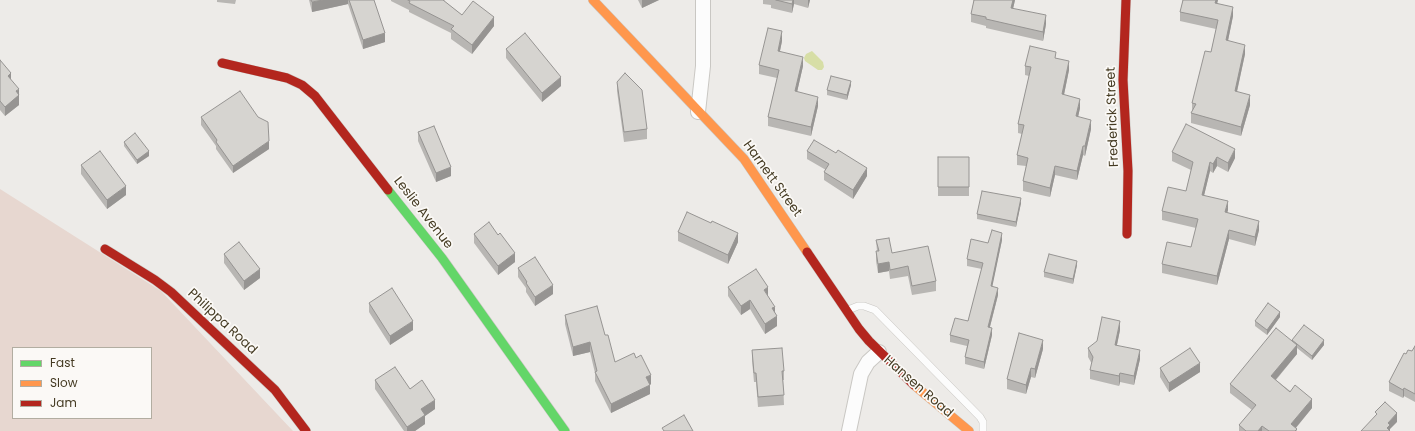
<!DOCTYPE html>
<style>
body{margin:0}
#map{position:relative;width:1415px;height:431px;overflow:hidden;background:#edebe8;font-family:Poppins,sans-serif}
canvas{display:block}
.legend{position:absolute;left:12px;top:347px;width:140px;height:72px;box-sizing:border-box;background:#fbf9f6;border:1px solid #b2ada1;margin:0;padding:5px 7px;list-style:none;font-size:12px;color:#443a22}
.legend li{display:flex;align-items:center;gap:8px;height:20px}
.legend b{width:20px;border:1px solid #b2ada1}
</style>
<div id="map">
<canvas width="1415" height="431"></canvas>
<ul class="legend">
<li><b style="height:5px;background:#63d668"></b>Fast</li>
<li><b style="height:5px;background:#ff974d"></b>Slow</li>
<li><b style="height:5px;background:#b3261e"></b>Jam</li>
</ul>
</div>
<script>
const g = document.querySelector('canvas').getContext('2d');
g.lineJoin = 'round';
function fillPath(path, color) { g.fillStyle = color; g.fill(path, 'evenodd'); }
const poly = rows => new Path2D(rows.map(r => 'M' + r).join(''));
function trace(path, color, width, dash) { g.strokeStyle = color; g.lineWidth = width; g.lineCap = dash ? 'butt' : 'round'; g.setLineDash(dash || []); g.stroke(path); }
function label(font, color, halo, rows, align = 'center') {
  g.font = font + ' Poppins,sans-serif'; g.lineWidth = 3.5; g.setLineDash([]); g.textBaseline = 'middle'; g.strokeStyle = halo; g.fillStyle = color; for (const [text, x, y, turn = 0] of rows) {
    g.save(); g.translate(x, y); g.rotate((+turn || 0) * Math.PI / 180); g.textAlign = isNaN(turn) ? turn : align; if (halo) g.strokeText(text, 0, 0); g.fillText(text, 0, 0); g.restore();
  }
}
const green = poly([
 [0,189,161,291,293,431,0,431],
 [13,348,151,348,151,418,13,418]
]);
const water = poly([
 [812,51,823,62,824,67,822,70,818,70,805,61,804,58,806,54]
]);
const lane = poly([
 [848,310,858,306,864,306,875,310,980,417,983,422,983,431]
]);
const street = poly([
 [698,112,703,66,703,0],
 [849,431,861,374,868,362,879,352]
]);
const fast = poly([
 [388,190,442,258,565,431]
]);
const slow = poly([
 [593,0,744,159,807,252],
 [914,385,969,431]
]);
const jam = poly([
 [1126,0,1123,80,1128,171,1127,234],
 [222,63,287,78,302,85,315,96,388,190],
 [105,249,155,280,171,292,275,390,306,431],
 [807,252,859,329,869,341,914,385]
]);
const wall = poly([
 [217,0,236,0,235,4,217,2],
 [309,0,374,0,385,42,363,49,348,4,312,12],
 [391,0,445,0,444,1,462,15,494,26,472,54,451,39,451,33,409,12,409,10,391,1],
 [638,0,659,0,642,8],
 [763,0,810,0,808,8,794,4,792,13,771,8,771,5,763,4],
 [974,0,1015,0,1013,9,1046,24,1043,41,986,28,986,26,971,22,971,14],
 [1183,0,1218,0,1217,3,1233,16,1228,41,1245,54,1237,92,1250,105,1241,136,1191,123,1191,113,1192,111,1192,103,1211,52,1216,29,1180,21,1180,12],
 [782,41,780,51,803,66,797,92,818,106,811,136,768,126,768,117,777,78,759,74,759,65],
 [506,49,561,86,542,102,506,58],
 [1056,58,1069,70,1064,95,1080,108,1078,117,1091,129,1085,156,1083,155,1077,180,1055,175,1050,197,1023,191,1023,181,1026,166,1017,165,1017,155,1022,134,1018,133,1018,124,1029,76,1025,75,1025,66],
 [0,60,19,94,19,105,5,116,0,110],
 [617,82,647,129,647,139,624,142,617,91],
 [851,85,847,100,827,95,827,90],
 [201,117,269,149,233,173,216,149,216,146,201,125],
 [418,132,451,176,436,182,418,141],
 [124,142,149,156,137,164,124,146],
 [807,151,836,153,867,176,853,199,824,180,824,172,826,170,807,159],
 [1172,152,1235,158,1228,172,1217,166,1213,173,1210,171,1204,195,1228,210,1227,212,1259,230,1255,246,1229,239,1217,285,1162,273,1162,264,1191,247,1196,228,1162,220,1162,211,1186,191,1191,170,1172,161],
 [938,157,969,157,969,196,938,196],
 [81,165,126,195,107,209,81,174],
 [1021,203,1016,227,977,219,977,214],
 [678,232,738,242,728,264,678,241],
 [474,234,515,262,498,275,474,243],
 [876,240,892,253,936,281,936,291,912,295,908,276,890,279,889,271,878,273,876,261,876,251,877,251],
 [1002,240,992,286,998,295,990,327,992,335,984,369,965,364,965,357,967,346,950,342,950,335,968,321,982,269,967,266,967,259,988,243],
 [224,254,260,278,244,290,224,263],
 [1077,265,1073,284,1044,277,1044,272],
 [518,268,553,294,535,306,526,292,526,288,518,277],
 [728,287,768,296,775,313,777,326,765,334,750,309,741,315,728,296],
 [369,303,413,330,390,345,369,312],
 [565,315,605,335,615,362,651,384,650,385,650,394,611,413,595,381,595,373,590,352,573,356,565,324],
 [1280,317,1267,335,1255,326,1255,321],
 [1120,330,1117,345,1140,359,1134,385,1120,382,1119,386,1090,379,1090,370,1092,364,1088,357,1088,348],
 [1292,340,1324,345,1312,360,1297,348,1297,354,1276,380,1312,408,1296,428,1297,431,1239,431,1239,425,1252,410,1230,393,1230,384,1292,342],
 [1415,346,1415,402,1404,396,1403,398,1389,391,1389,382,1406,354,1412,351],
 [1043,349,1035,378,1031,377,1026,394,1007,389,1007,379],
 [752,350,784,371,784,380,783,380,784,405,758,407,756,382,754,382,752,360],
 [1160,368,1200,372,1169,392,1160,377],
 [375,380,410,389,435,409,425,416,425,424,415,431,404,431,375,389]
]);
const shadedWall = poly([
 [323,0,348,0,348,4,312,12,312,2],
 [642,0,659,0,642,8],
 [793,0,794,0,794,4,792,13,792,4],
 [808,0,810,0,808,8],
 [1013,0,1015,0,1011,17,1011,8],
 [1216,0,1218,0,1215,12,1215,3],
 [1233,7,1233,16,1226,50,1226,40],
 [1046,15,1046,24,1043,41,1043,32],
 [494,17,494,26,472,54,472,45],
 [782,31,782,41,778,60,778,51],
 [385,33,385,42,363,49,363,40],
 [1245,45,1245,54,1235,100,1235,91],
 [803,57,803,66,795,101,795,91],
 [1069,61,1069,70,1062,104,1062,94],
 [11,73,11,83,8,76],
 [561,77,561,86,542,102,542,93],
 [851,81,851,85,847,100,847,95],
 [19,89,19,105,5,116,5,107,16,91],
 [1250,95,1250,105,1241,136,1241,127],
 [818,97,818,106,811,136,811,127],
 [1080,99,1080,108,1076,126,1076,116],
 [1091,120,1091,129,1085,156,1085,146],
 [269,141,269,149,233,173,233,166],
 [1083,146,1083,155,1077,180,1077,171],
 [1235,149,1235,158,1228,172,1228,163],
 [149,151,149,156,137,164,137,160],
 [1217,157,1217,166,1213,173,1213,164],
 [1210,162,1210,171,1202,204,1202,195],
 [1055,166,1055,175,1050,197,1050,188],
 [451,167,451,176,436,182,436,173],
 [867,168,867,176,853,199,853,190],
 [126,186,126,195,107,209,107,200],
 [1021,198,1021,203,1016,227,1016,222],
 [1228,201,1228,210,1225,221,1225,212],
 [1259,221,1259,230,1255,246,1255,237],
 [1229,230,1229,239,1217,285,1217,276],
 [738,233,738,242,728,264,728,255],
 [1002,233,1002,240,991,293,991,286],
 [515,253,515,262,498,275,498,266],
 [1077,261,1077,265,1073,284,1073,279],
 [889,262,889,271,878,273,878,264],
 [260,269,260,278,244,290,244,281],
 [553,285,553,294,535,306,535,297],
 [768,287,768,296,764,290],
 [998,288,998,295,988,334,988,327],
 [750,300,750,309,741,315,741,306],
 [775,307,775,316,772,308],
 [1280,312,1280,317,1267,335,1267,330],
 [777,316,777,326,765,334,765,324],
 [413,321,413,330,390,345,390,336],
 [1120,321,1120,330,1115,354,1115,345],
 [992,328,992,335,984,369,984,362],
 [1043,340,1043,349,1035,378,1035,369],
 [1324,340,1324,345,1312,360,1312,356],
 [590,342,590,352,573,356,573,347],
 [1297,345,1297,354,1271,385,1271,376],
 [1140,350,1140,359,1134,385,1134,376],
 [1200,363,1200,372,1169,392,1169,383],
 [1031,368,1031,377,1026,394,1026,385],
 [1120,373,1120,382,1119,386,1119,376],
 [651,375,651,384,646,386,646,377],
 [650,385,650,394,611,413,611,404],
 [1404,388,1404,396,1403,398,1403,390],
 [1312,399,1312,408,1293,431,1291,424],
 [435,400,435,409,425,416,425,424,415,431,407,431,407,427,421,409],
 [1397,413,1397,422,1390,429,1390,431,1387,431,1388,423],
 [1262,426,1262,431,1258,431]
]);
const building = poly([
 [311,0,323,0,312,2,311,0],
 [349,0,374,0,385,33,363,40,349,0],
 [408,0,443,0,462,15,473,1,494,17,472,45,451,29,454,26,409,3,410,1,408,0],
 [776,0,793,0,792,4,776,0],
 [974,0,1013,0,1011,8,1046,15,1043,32,986,19,986,17,971,14,974,0],
 [1183,0,1216,0,1215,3,1233,7,1226,40,1245,45,1235,91,1250,95,1241,127,1191,113,1196,104,1192,103,1205,51,1211,52,1218,20,1180,12,1183,0],
 [768,28,782,31,778,51,803,57,795,91,818,97,811,127,768,117,779,70,759,65,768,28],
 [525,33,561,77,542,93,506,49,525,33],
 [1030,46,1056,52,1055,58,1069,61,1062,94,1080,99,1076,116,1091,120,1085,146,1083,146,1077,171,1055,166,1050,188,1023,181,1028,158,1017,155,1024,125,1018,124,1031,67,1025,66,1030,46],
 [0,60,11,73,8,76,19,89,16,91,19,95,5,107,0,101,0,60],
 [625,73,642,90,647,129,624,132,617,82,625,73],
 [831,76,851,81,847,95,827,90,831,76],
 [240,91,258,117,268,122,269,141,233,166,216,142,217,140,201,117,240,91],
 [1186,124,1235,149,1228,163,1217,157,1213,164,1210,162,1202,195,1228,201,1225,212,1259,221,1255,237,1229,230,1217,276,1162,264,1167,242,1191,247,1198,219,1162,211,1168,187,1186,191,1193,162,1172,152,1186,124],
 [434,126,451,167,436,173,418,132,434,126],
 [135,133,149,151,137,160,124,142,135,133],
 [814,140,836,153,838,150,867,168,853,190,824,172,829,164,807,151,814,140],
 [100,151,126,186,107,200,81,165,100,151],
 [938,157,969,157,969,187,938,187,938,157],
 [982,191,1021,198,1016,222,977,214,982,191],
 [687,212,711,223,712,221,738,233,728,255,678,232,687,212],
 [489,222,498,235,500,233,515,253,498,266,474,234,489,222],
 [992,230,1002,233,991,286,998,288,988,327,992,328,984,362,965,357,969,340,950,335,955,318,968,321,983,263,967,259,971,239,988,243,992,230],
 [889,238,892,253,928,246,936,281,912,286,908,266,890,270,889,262,878,264,876,251,879,251,876,240,889,238],
 [239,242,260,269,244,281,224,254,239,242],
 [1049,254,1077,261,1073,279,1044,272,1049,254],
 [535,257,553,285,535,297,526,283,527,282,518,268,535,257],
 [756,269,768,287,764,290,775,307,772,308,777,316,765,324,750,300,741,306,728,287,756,269],
 [392,288,413,321,390,336,369,303,392,288],
 [1268,303,1280,312,1267,330,1255,321,1268,303],
 [597,306,605,335,608,335,615,362,634,353,636,358,641,355,651,375,646,377,650,385,611,404,595,372,597,371,590,342,573,347,565,315,597,306],
 [1102,317,1120,321,1115,345,1140,350,1134,376,1120,373,1119,376,1090,370,1093,357,1088,348,1097,341,1102,317],
 [1304,325,1324,340,1312,356,1292,340,1304,325],
 [1276,328,1297,345,1271,376,1290,392,1295,385,1312,399,1291,424,1297,429,1295,431,1269,431,1262,426,1258,431,1246,431,1239,425,1256,405,1230,384,1276,328],
 [1019,333,1043,340,1035,369,1031,368,1026,385,1007,379,1019,333],
 [1415,346,1415,394,1404,388,1403,390,1389,382,1404,353,1406,354,1408,350,1412,351,1415,346],
 [782,348,784,371,782,371,784,395,758,397,756,373,754,373,752,350,782,348],
 [1190,348,1200,363,1169,383,1160,368,1190,348],
 [395,367,410,389,422,380,435,400,421,409,425,415,407,427,375,380,395,367],
 [1385,402,1397,413,1388,423,1390,425,1387,428,1390,431,1361,431,1377,414,1375,412,1385,402],
 [684,415,693,431,664,431,662,428,684,415]
]);
const streetNames = [
 ["Frederick Street",1113,117,-92],
 ["Harnett Street",772,179,54],
 ["Leslie Avenue",423,213,52],
 ["Philippa Road",222,322,43],
 ["Hansen Road",918,387,41]
];
fillPath(green, '#e7d7d0');
fillPath(water, '#d7dea6');
trace(lane, '#c9c7c3', 8);
trace(street, '#c9c7c3', 16);
trace(fast, '#c9c6c2', 10);
trace(slow, '#c9c6c2', 10);
trace(jam, '#c9c6c2', 10);
trace(lane, '#fcfcfc', 7);
trace(street, '#fcfcfc', 14);
trace(fast, '#63d668', 9);
trace(slow, '#ff974d', 9);
trace(jam, '#b3261e', 9);
fillPath(wall, '#b8b6b3');
fillPath(shadedWall, '#969492');
fillPath(building, '#d6d4d0');
trace(building, '#969492', 1);
label('13px', '#443a22', '#fbf9f6', streetNames);
</script>
